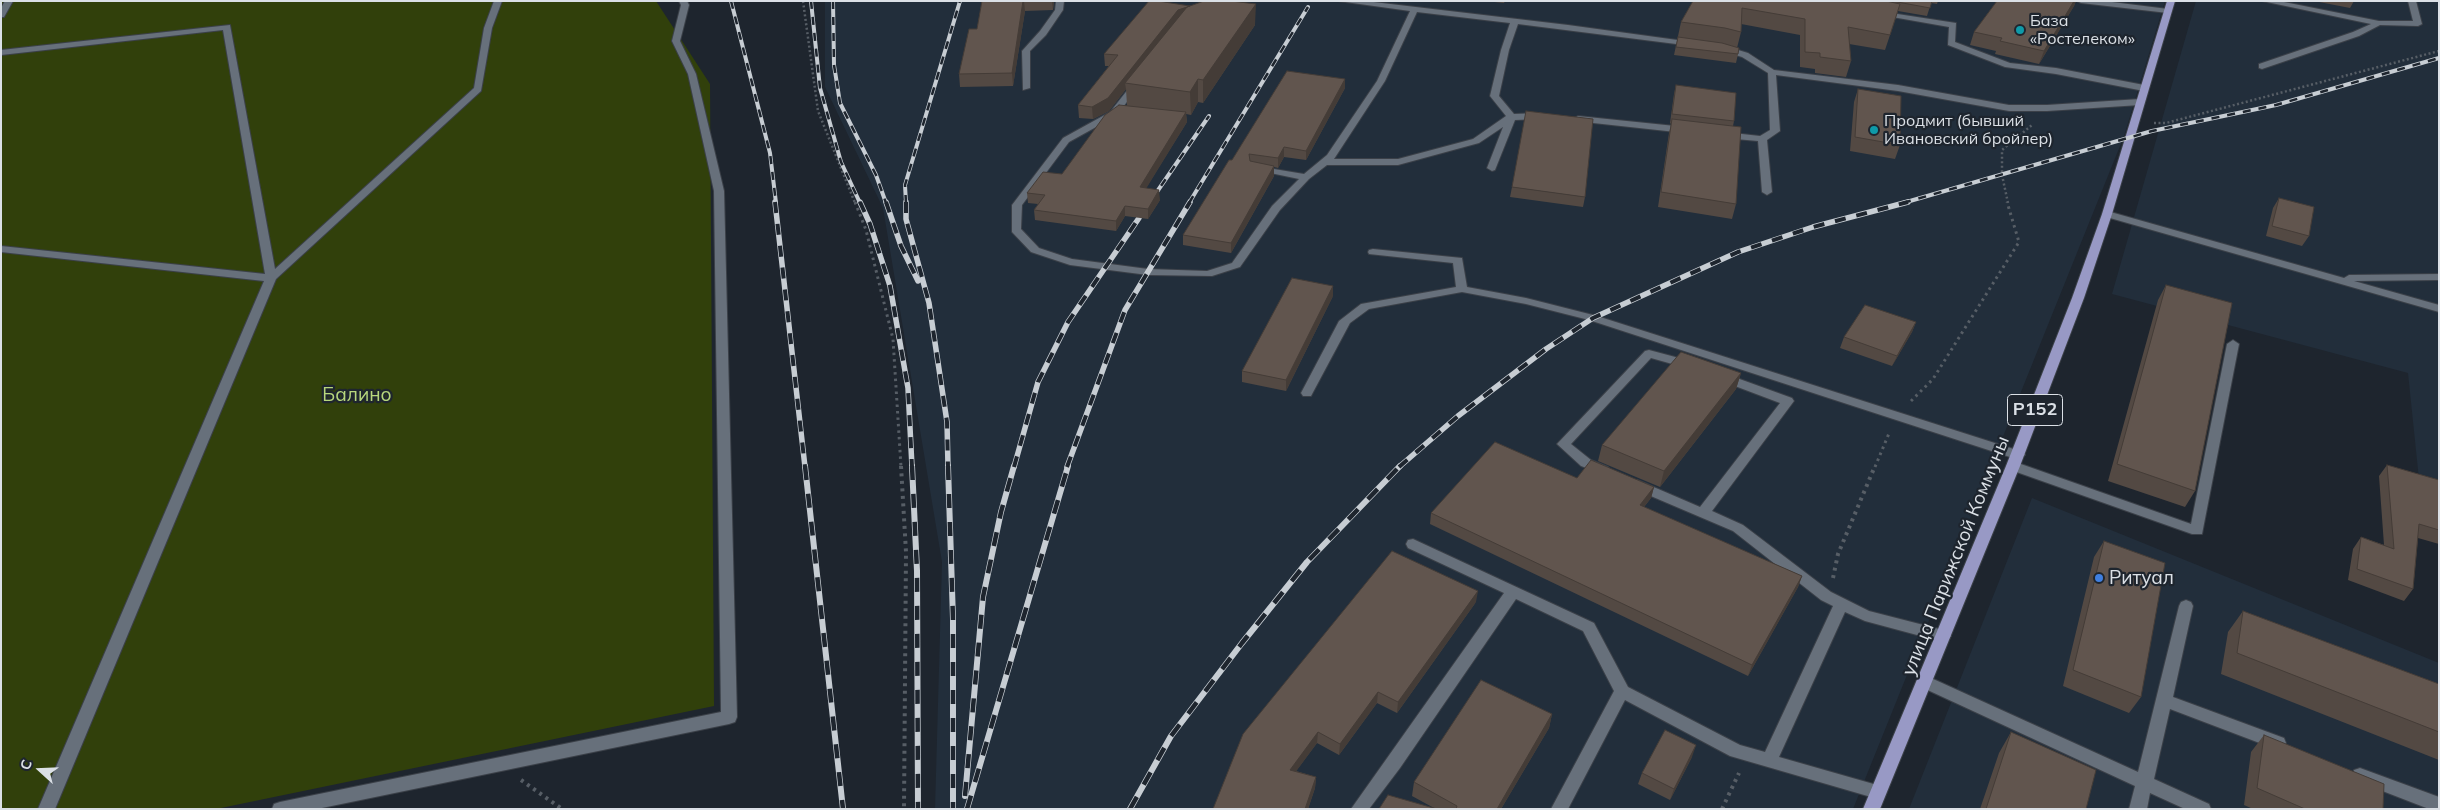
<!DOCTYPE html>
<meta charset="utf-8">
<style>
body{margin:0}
#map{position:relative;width:2440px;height:810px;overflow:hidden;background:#1e252e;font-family:Mulish,sans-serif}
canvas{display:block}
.frame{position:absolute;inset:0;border:2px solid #dbe0e6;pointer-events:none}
.north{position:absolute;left:15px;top:745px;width:50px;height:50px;-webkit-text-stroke:4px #1e252e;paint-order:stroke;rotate:290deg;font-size:14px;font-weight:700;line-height:20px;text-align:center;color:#dbe0e6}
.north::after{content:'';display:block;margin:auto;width:18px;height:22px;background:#dbe0e6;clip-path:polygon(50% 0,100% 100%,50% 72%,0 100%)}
</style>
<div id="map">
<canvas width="2440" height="810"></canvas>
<div class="frame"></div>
<div class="north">С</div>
</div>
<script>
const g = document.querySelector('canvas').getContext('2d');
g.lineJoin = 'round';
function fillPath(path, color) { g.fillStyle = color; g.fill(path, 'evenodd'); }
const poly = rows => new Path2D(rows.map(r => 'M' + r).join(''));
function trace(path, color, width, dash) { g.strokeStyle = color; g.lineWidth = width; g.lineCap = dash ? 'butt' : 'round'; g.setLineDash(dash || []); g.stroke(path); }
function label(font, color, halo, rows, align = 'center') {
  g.font = font + ' Mulish,sans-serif'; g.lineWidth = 4.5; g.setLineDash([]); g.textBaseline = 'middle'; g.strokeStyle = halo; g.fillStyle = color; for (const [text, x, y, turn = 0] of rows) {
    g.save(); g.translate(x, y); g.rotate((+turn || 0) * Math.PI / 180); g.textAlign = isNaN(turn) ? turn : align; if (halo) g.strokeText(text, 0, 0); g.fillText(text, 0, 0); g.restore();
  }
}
const built = poly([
 [825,1,2165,1,2124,136,1853,809,935,809,942,562,883,208,825,87],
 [2196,1,2439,1,2439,501,2420,489,2408,373,2112,294],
 [2032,498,2439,663,2439,809,1909,809]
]);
const green = poly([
 [1,1,656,1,710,84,714,706,216,809,1,809]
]);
const pathFar2 = poly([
 [803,1,818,111,855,203],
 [2154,123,2166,123,2439,51],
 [2008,203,2002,175,2002,150,2032,125]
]);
const pathFar1 = poly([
 [855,202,866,230,893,339,901,467],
 [1911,401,1933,379,2019,242,2007,202],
 [1875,467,1890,431]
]);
const path = poly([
 [901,466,906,552,904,809],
 [1833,578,1838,554,1875,466],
 [521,780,562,809],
 [1722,809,1739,773]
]);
const service = poly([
 [679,1,687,1,689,5,680,41,696,74,724,191,737,717,735,722,729,724,317,809,272,809,274,804,280,802,721,712,714,191,688,74,672,41,681,5,679,1],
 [1056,1,1064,1,1063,10,1046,35,1030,51,1030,88,1023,90,1022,51,1040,31,1055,10,1056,1],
 [1338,1,1365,1,1568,25,1692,42,1696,44,1692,46,1518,24,1509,50,1499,96,1514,114,1540,113,1545,116,1540,119,1515,120,1495,170,1492,171,1487,168,1503,127,1479,143,1398,165,1327,165,1309,179,1280,210,1240,267,1212,276,1148,275,1070,265,1031,252,1012,232,1012,205,1063,138,1110,112,1133,83,1136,82,1140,85,1116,116,1069,142,1022,205,1021,229,1039,248,1072,259,1148,269,1207,271,1232,263,1272,206,1299,179,1256,170,1256,166,1304,174,1327,155,1377,81,1410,11,1338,1],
 [1417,12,1510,23,1501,50,1490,96,1506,116,1473,139,1398,159,1334,159,1385,81,1417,12],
 [2077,1,2104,1,2168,9,2172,11,2168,13,2081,3,2077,1],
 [2262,1,2279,1,2379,21,2413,21,2408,1,2416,1,2422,24,2418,26,2380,25,2359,36,2262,69,2259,68,2259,64,2353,32,2371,24,2262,1],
 [1878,11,1956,23,1955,42,2010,63,2056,68,2144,85,2148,88,2144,91,2056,74,2005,67,1948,45,1949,27,1881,15,1877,13,1878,11],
 [1722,45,1748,53,1774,70,1898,85,2009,105,2047,105,2140,99,2144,102,2140,105,2047,111,2009,111,1898,91,1776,75,1780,131,1767,140,1772,192,1767,195,1762,192,1758,141,1724,138,1719,135,1724,132,1760,136,1770,130,1768,73,1742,57,1719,50,1719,46,1722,45],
 [1578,116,1685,127,1690,130,1685,133,1575,121,1573,119,1578,116],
 [2107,211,2344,278,2349,275,2439,274,2439,280,2354,281,2439,305,2439,312,2103,216,2102,214,2107,211],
 [1373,249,1462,258,1467,287,1526,298,1597,316,2023,452,2025,455,2018,459,2013,458,1589,320,1526,304,1462,292,1369,309,1350,323,1311,396,1303,396,1301,393,1339,321,1361,304,1456,287,1453,263,1369,254,1368,252,1369,250,1373,249],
 [2233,340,2239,344,2202,534,2192,534,2008,469,2006,466,2013,462,2018,463,2191,524,2227,344,2233,340],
 [1649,350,1694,362,1696,365,1690,369,1651,358,1571,444,1591,460,1608,467,1610,470,1608,473,1603,474,1581,466,1557,444,1645,351,1649,350],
 [1723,373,1792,398,1794,401,1712,511,1743,525,1831,592,1869,611,1943,630,1948,632,1951,636,1948,640,1943,642,1865,621,1845,612,1779,757,1884,787,1886,792,1884,797,1878,799,1730,756,1625,700,1568,809,1551,809,1614,691,1583,631,1516,599,1400,768,1369,809,1351,809,1504,593,1408,548,1406,544,1408,540,1413,539,1594,623,1628,687,1740,745,1765,752,1833,606,1821,600,1733,531,1632,488,1630,485,1637,480,1642,482,1700,507,1780,403,1719,380,1717,377,1723,373],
 [2186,600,2191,602,2193,606,2173,697,2284,738,2286,743,2284,748,2278,750,2170,709,2154,779,2209,804,2211,809,2185,809,2150,793,2147,809,2129,809,2135,786,1919,686,1917,682,1919,678,1925,676,1931,678,2138,772,2179,606,2181,602,2186,600],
 [2360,768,2439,797,2439,809,2429,809,2354,780,2352,775,2354,770,2360,768]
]);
const minor = poly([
 [5,1,13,1,4,17,1,17,1,8,5,1],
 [494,1,502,1,492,28,481,91,276,279,55,809,38,809,264,281,1,252,1,246,265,274,223,30,1,55,1,50,230,25,275,269,474,88,484,28,494,1]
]);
const primary = poly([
 [2167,1,2175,1,2112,214,2084,298,2020,466,1880,809,1863,809,2006,466,2072,298,2102,214,2167,1]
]);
const railFar2 = poly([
 [731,1,770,153,776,203],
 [811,1,820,88,841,162,860,203],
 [833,1,834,65,840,103,876,175,886,203],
 [1152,199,1209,116],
 [906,203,905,185,960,1],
 [1189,203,1308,7],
 [1903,203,2152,131,2276,105,2439,58]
]);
const railFar1 = poly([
 [775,202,805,467],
 [860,202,870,224,890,286,908,388,912,467],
 [886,202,901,246,918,281],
 [906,202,906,219,929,303,947,422,948,467],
 [1014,467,1038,382,1068,322,1139,218],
 [1067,467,1125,310,1190,202],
 [1399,467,1458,416,1546,349,1593,318,1738,252,1813,227,1908,202]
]);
const rail = poly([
 [805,466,843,809],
 [912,466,917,571,918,809],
 [948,466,953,619,953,809],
 [965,796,983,597,1001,512,1014,466],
 [967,809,1068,466],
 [1130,809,1171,736,1242,643,1307,562,1400,466]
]);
const wall = poly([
 [982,1,1054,1,1053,10,1025,11,1013,86,960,87,959,74,977,29],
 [1485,1,1505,1,1504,3],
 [1693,1,1938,1,1937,4,1931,3,1927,16,1898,11,1885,50,1849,44,1851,61,1846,77,1815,73,1815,69,1800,67,1800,35,1741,24,1741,32,1737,48,1738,54,1736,63,1674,55,1681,22],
 [1997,1,2076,1,2074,6,2039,64,1995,54,1996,51,1970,45,1974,32],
 [2314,1,2354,1,2350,8],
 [1190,6,1255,25,1203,103,1198,102,1191,115,1186,114,1187,122,1146,188,1160,200,1148,219,1125,216,1116,231,1035,220,1034,210,1038,204,1028,203,1027,193,1062,174,1127,105,1126,89,1109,111,1093,119,1079,118,1078,105,1109,66,1105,66,1104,54],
 [1345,79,1345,88,1306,160,1284,157,1278,168,1274,167,1274,176,1231,253,1183,245,1183,235,1232,160],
 [1676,85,1734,121,1733,126,1736,204,1732,219,1658,207,1669,133,1671,124,1670,123,1674,94],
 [1858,89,1900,145,1895,159,1850,151,1854,102],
 [1512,187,1585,197,1583,207,1510,197],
 [2279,198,2309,236,2302,246,2266,236,2273,208],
 [2166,285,2195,491,2185,507,2108,481,2158,300],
 [1333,296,1286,391,1242,382,1242,371],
 [1916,322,1912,332,1892,366,1840,348,1844,337],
 [1741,373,1736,389,1660,487,1598,461,1602,445],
 [2387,465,2439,480,2439,544,2418,538,2413,589,2404,601,2348,580,2353,549,2361,537,2384,545,2379,476],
 [1577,478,1654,487,1651,498,1644,507,1802,576,1798,587,1748,676,1430,524,1431,513],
 [2104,541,2141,697,2129,713,2063,686,2094,557],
 [1476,602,1397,713,1377,703,1339,755,1317,743,1296,771,1316,777,1315,788,1308,809,1213,809],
 [2243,611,2439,684,2439,760,2221,674,2228,632],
 [1552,714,1549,728,1501,809,1379,809,1434,808,1412,796,1414,782],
 [2011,732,2086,809,1980,809,1999,753],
 [2264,735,2383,809,2253,809,2244,805,2251,752],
 [1692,757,1670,800,1638,784,1642,773]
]);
const shadedWall = poly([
 [1023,1,1024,1,1025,11,1013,86,1012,73],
 [1052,1,1054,1,1053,10],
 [2074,1,2076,1,2074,6,2039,64,2044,51],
 [1256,4,1255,25,1203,103,1203,80],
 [1190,6,1125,83,1126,89,1109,111,1093,119,1092,107,1178,10],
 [1198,79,1198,102,1191,115,1190,92],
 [1345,79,1345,88,1306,160,1306,151],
 [1186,112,1187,122,1141,197,1140,187],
 [1284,147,1284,157,1278,168,1278,158],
 [1274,166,1274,176,1231,253,1231,243],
 [1159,190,1160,200,1148,219,1148,209],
 [1125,206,1125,216,1116,231,1116,221],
 [1333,286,1333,296,1286,391,1286,380],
 [1916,322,1912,332,1892,366,1897,356],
 [1741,373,1736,389,1660,487,1664,471],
 [1654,487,1651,498,1637,516,1640,505],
 [1802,576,1798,587,1748,676,1752,665],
 [1478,591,1476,602,1397,713,1398,702],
 [1378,692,1377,703,1339,755,1340,744],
 [1552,714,1549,728,1501,809,1497,809],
 [1318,732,1317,743,1289,781,1290,770],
 [1696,745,1692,757,1670,800,1674,789],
 [1316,777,1315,788,1308,809,1305,809]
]);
const building = poly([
 [982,1,1023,1,1012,73,959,74,969,29,977,29,982,1],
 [1149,1,1158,1,1190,6,1178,10,1108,98,1092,107,1078,105,1118,55,1104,54,1149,1],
 [1204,1,1231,1,1256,4,1203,80,1198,79,1190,92,1125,83,1187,7,1204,1],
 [1693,1,1886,1,1900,4,1890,35,1848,27,1851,61,1820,57,1820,53,1805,52,1805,19,1742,8,1741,32,1725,28,1681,22,1693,1],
 [1892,1,1932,1,1930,8,1892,1],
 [1997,1,2074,1,2044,51,2000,41,2002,38,1974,32,1997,1],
 [1678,37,1722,43,1739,48,1738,54,1676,47,1678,37],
 [1287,71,1345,79,1306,151,1284,147,1278,158,1249,154,1250,161,1274,166,1231,243,1183,235,1229,160,1232,160,1287,71],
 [1676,85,1736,93,1734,121,1672,114,1676,85],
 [1858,89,1901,96,1900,145,1855,137,1858,89],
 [1119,105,1186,112,1140,187,1159,190,1148,209,1125,206,1116,221,1034,210,1045,195,1027,193,1043,172,1062,174,1105,115,1119,105],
 [1526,111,1593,119,1585,197,1512,187,1526,111],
 [1672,119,1741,127,1736,204,1661,192,1672,119],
 [2279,198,2314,207,2309,236,2272,226,2279,198],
 [1292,278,1333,286,1286,380,1242,371,1292,278],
 [2166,285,2232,303,2195,491,2117,464,2166,285],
 [1865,305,1916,322,1897,356,1844,337,1865,305],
 [1681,352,1741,373,1664,471,1602,445,1681,352],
 [1495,442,1577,478,1591,460,1654,487,1640,505,1802,576,1752,665,1431,513,1495,442],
 [2387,465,2439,480,2439,530,2419,524,2413,589,2357,569,2361,537,2394,549,2387,465],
 [2104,541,2165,563,2141,697,2073,670,2104,541],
 [1392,551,1478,591,1398,702,1378,692,1340,744,1318,732,1290,770,1316,777,1305,809,1213,809,1243,734,1392,551],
 [2243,611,2439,684,2439,732,2237,653,2243,611],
 [1481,680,1552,714,1497,809,1456,809,1457,806,1414,782,1481,680],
 [1665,730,1696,745,1674,789,1642,773,1665,730],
 [2011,732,2096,770,2086,809,1986,809,2011,732],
 [2264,735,2384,784,2383,809,2305,809,2257,788,2264,735],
 [1388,795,1437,809,1379,809,1388,795]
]);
const markers = [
 [2020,30,5,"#0f9aa8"],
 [1874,130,5,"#0f9aa8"],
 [2099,578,5,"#3f7fe0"]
];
const farPoinames = [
 ["База",2030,21],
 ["«Ростелеком»",2030,39],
 ["Продмит (бывший",1884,121],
 ["Ивановский бройлер)",1884,139]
];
const shields = [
 [2035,410,55]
];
const shieldNames = [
 ["Р152",2035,410]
];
const parkNames = [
 ["Балино",357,395]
];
const streetNames = [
 ["улица Парижской Коммуны",1956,556,-68]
];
const poiNames = [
 ["Ритуал",2109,578]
];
fillPath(built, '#222e3b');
fillPath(green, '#31400b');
trace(service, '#3b4048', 2);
trace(minor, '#3b4048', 2);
trace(primary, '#3b4048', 2);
trace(pathFar2, '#575e66', 2.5, [2, 2.5]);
trace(pathFar1, '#575e66', 3, [2.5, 4]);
trace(path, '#575e66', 4, [3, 4.5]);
fillPath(service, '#67707b');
fillPath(minor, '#67707b');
fillPath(primary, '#9899c5');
trace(railFar2, '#c7cdd3', 4);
trace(railFar1, '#c7cdd3', 5.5);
trace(rail, '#c7cdd3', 6);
trace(railFar2, '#1e252e', 2.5, [8]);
trace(railFar1, '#1e252e', 4, [11]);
trace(rail, '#1e252e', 4.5, [14]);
fillPath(wall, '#534943');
fillPath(shadedWall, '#443c37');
fillPath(building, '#61554e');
trace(building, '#443c37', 1);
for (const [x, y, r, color] of markers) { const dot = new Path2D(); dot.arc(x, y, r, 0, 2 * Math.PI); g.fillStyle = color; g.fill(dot); trace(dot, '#1e252e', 2); }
label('16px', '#dbe0e6', '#1e252e', farPoinames, 'left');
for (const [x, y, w] of shields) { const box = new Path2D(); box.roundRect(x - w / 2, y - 15.5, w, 31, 4); g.fillStyle = '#1e252e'; g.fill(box); trace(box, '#dbe0e6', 1); }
label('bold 18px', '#dbe0e6', null, shieldNames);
label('19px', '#b7d67c', '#1e252e', parkNames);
label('19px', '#dbe0e6', '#1e252e', streetNames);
label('19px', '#dbe0e6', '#1e252e', poiNames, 'left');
</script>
